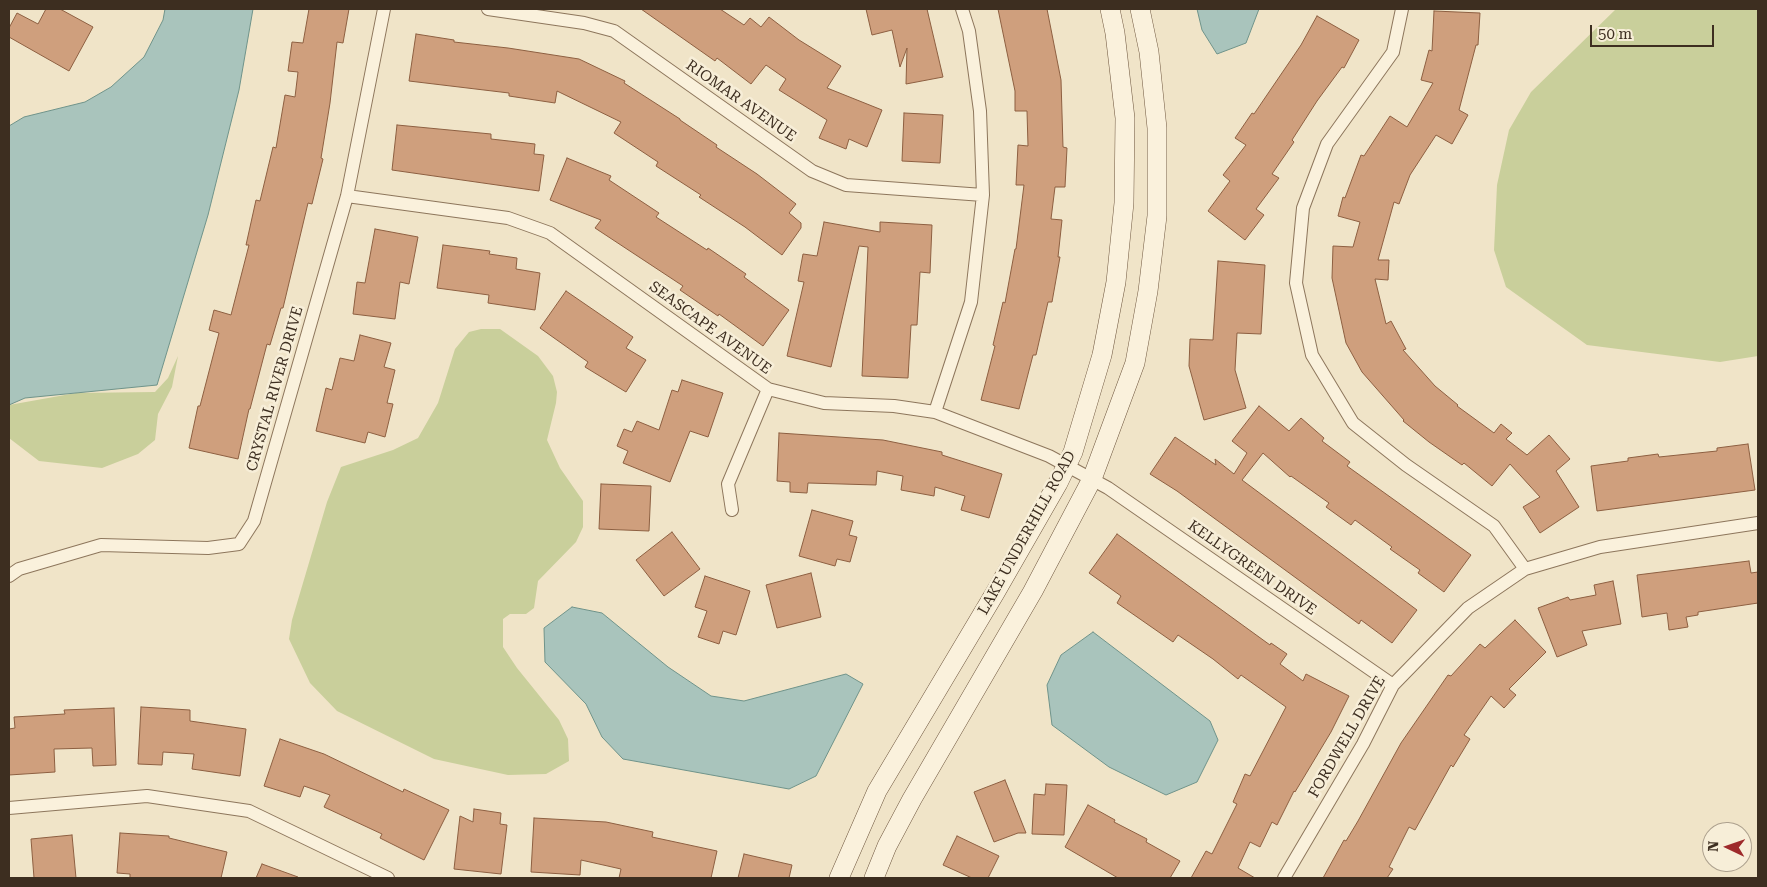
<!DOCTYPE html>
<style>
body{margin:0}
#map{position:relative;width:1767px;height:887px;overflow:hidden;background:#f0e4c8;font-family:"Roboto Serif",serif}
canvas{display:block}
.frame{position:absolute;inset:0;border:10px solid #3d2e20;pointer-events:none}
.north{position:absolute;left:1702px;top:822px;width:50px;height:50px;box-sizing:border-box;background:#f7eed8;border:1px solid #ada18e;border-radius:50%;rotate:273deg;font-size:14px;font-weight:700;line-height:20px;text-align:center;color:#3d2e20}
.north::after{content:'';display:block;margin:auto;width:18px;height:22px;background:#9e2a2b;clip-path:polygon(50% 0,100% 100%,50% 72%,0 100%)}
.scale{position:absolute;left:1590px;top:25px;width:124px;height:22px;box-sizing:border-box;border:2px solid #3d2e20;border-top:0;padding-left:6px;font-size:15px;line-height:18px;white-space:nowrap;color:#3d2e20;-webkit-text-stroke:4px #f7eed8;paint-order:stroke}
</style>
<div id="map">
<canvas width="1767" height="887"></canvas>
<div class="frame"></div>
<div class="north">N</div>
<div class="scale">50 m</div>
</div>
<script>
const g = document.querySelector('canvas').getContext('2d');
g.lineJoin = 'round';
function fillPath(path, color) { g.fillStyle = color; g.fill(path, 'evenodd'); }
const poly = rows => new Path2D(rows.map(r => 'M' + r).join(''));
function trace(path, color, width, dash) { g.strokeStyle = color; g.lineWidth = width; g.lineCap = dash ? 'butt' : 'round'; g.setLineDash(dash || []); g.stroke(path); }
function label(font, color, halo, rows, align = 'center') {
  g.font = font + ' "Roboto Serif",serif'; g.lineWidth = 5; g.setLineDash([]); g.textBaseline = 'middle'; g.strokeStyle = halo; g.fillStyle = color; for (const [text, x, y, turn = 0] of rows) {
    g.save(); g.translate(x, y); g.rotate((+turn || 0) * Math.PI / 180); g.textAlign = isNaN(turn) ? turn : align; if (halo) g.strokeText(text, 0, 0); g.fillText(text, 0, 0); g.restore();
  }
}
const green = poly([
 [1616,9,1758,9,1758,356,1720,362,1587,345,1506,287,1494,250,1497,185,1509,130,1531,92],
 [481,329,500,329,538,356,553,376,557,392,556,403,547,440,560,468,583,501,583,527,576,542,538,581,534,608,526,614,510,614,503,619,503,647,517,668,559,720,568,739,569,761,546,774,508,775,434,759,337,711,310,683,289,639,292,620,327,502,341,467,393,450,418,438,438,403,455,349,469,332],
 [178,356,172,387,158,414,155,440,138,454,102,468,39,461,9,438,9,405,76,393,155,392,168,378]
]);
const water = poly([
 [165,9,253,9,239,90,208,215,157,385,25,398,9,405,9,126,24,117,85,102,111,87,144,57,163,20,165,9],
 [1197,9,1259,9,1246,43,1217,54,1202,30,1197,9],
 [572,607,602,613,668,667,711,696,744,701,846,674,863,684,816,776,789,789,623,759,602,737,586,704,545,662,544,628,572,607],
 [1093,632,1210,721,1218,740,1197,782,1166,795,1109,767,1052,725,1047,685,1061,655,1093,632]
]);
const building = poly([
 [46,9,60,9,93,27,69,71,9,37,9,28,17,13,38,24,46,9],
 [309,9,349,9,343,43,337,42,330,103,321,158,323,159,312,204,308,203,283,308,281,308,270,345,267,344,250,409,249,409,238,459,189,448,198,406,200,406,219,333,209,330,214,310,231,315,249,245,246,245,256,200,260,201,273,147,276,148,285,95,295,97,298,72,288,71,292,42,303,43,309,9],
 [641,9,720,9,744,25,750,18,761,27,769,17,799,40,841,66,827,88,882,110,867,147,849,139,846,149,819,138,827,120,779,90,786,79,766,65,751,84,717,58,715,61,641,9],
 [866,9,927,9,943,77,906,84,907,48,900,67,892,30,872,35,866,9],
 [998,9,1047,9,1061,80,1063,147,1067,148,1065,187,1055,187,1051,219,1062,220,1058,257,1060,257,1052,302,1048,302,1036,355,1033,355,1019,409,981,400,995,346,993,345,1003,302,1005,303,1015,249,1016,249,1024,185,1016,185,1018,145,1028,146,1027,111,1015,111,1015,91,998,9],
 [1434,11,1480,13,1478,45,1476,45,1459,110,1468,115,1452,144,1436,135,1410,175,1399,204,1394,202,1378,260,1389,260,1388,280,1375,279,1386,324,1391,321,1406,349,1403,350,1435,386,1458,405,1457,406,1494,433,1501,424,1512,433,1506,439,1527,455,1549,435,1570,459,1556,471,1579,507,1540,533,1523,507,1540,497,1510,464,1492,486,1464,463,1462,465,1429,442,1403,421,1404,420,1362,372,1346,343,1332,278,1333,246,1353,247,1360,222,1338,216,1343,197,1345,198,1361,155,1364,156,1390,116,1407,127,1433,83,1421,80,1429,50,1432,51,1434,11],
 [1317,16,1359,40,1344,68,1342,67,1317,101,1292,140,1294,142,1272,174,1279,178,1256,209,1264,215,1245,240,1208,211,1230,181,1223,175,1246,145,1235,138,1252,113,1254,114,1301,45,1317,16],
 [416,34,454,40,454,42,508,48,579,59,625,81,624,83,680,119,680,120,717,145,716,147,757,174,796,204,789,213,801,223,801,228,782,255,745,227,699,197,701,195,656,166,658,162,614,133,621,122,557,91,555,103,509,96,509,93,409,81,416,34],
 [904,113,943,115,940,163,902,161,904,113],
 [397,125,491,134,491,139,535,144,534,154,544,155,539,191,392,170,397,125],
 [567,158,611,176,609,180,659,213,656,217,707,250,708,248,746,274,744,277,789,310,763,346,719,314,718,316,680,290,683,286,595,228,601,220,550,200,567,158],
 [824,222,880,232,880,222,932,225,930,273,920,272,917,325,911,325,908,378,862,376,868,247,859,246,831,367,787,356,804,282,798,281,803,254,817,256,824,222],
 [375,229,418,237,409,284,400,282,395,319,353,314,357,282,365,283,375,229],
 [443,245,490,251,489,254,517,258,516,269,540,273,535,310,488,303,489,295,437,288,443,245],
 [1218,261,1265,265,1261,334,1237,333,1235,370,1246,408,1204,420,1189,366,1190,339,1213,340,1218,261],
 [566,291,633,337,626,348,646,360,626,392,585,367,588,362,540,328,566,291],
 [360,335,391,343,384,367,395,370,387,403,393,404,385,437,368,432,365,443,316,431,326,388,332,390,340,358,354,361,360,335],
 [682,380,723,393,708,437,690,431,670,482,623,463,628,451,617,446,624,429,632,432,637,421,659,430,672,390,678,392,682,380],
 [1259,406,1289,431,1301,418,1324,438,1322,441,1350,462,1347,466,1471,555,1444,592,1418,573,1420,570,1390,549,1392,547,1355,520,1351,525,1326,507,1329,503,1291,476,1290,477,1263,453,1242,480,1417,610,1392,643,1361,620,1359,624,1177,491,1150,474,1175,437,1216,465,1215,459,1234,474,1247,453,1232,441,1259,406],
 [779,433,883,440,942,452,942,455,1002,474,989,518,961,510,965,496,935,487,934,496,901,490,903,476,877,471,876,485,808,483,807,493,790,492,790,482,777,481,779,433],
 [1748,444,1755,490,1597,511,1591,466,1628,461,1628,458,1658,454,1659,457,1717,451,1717,448,1748,444],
 [601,484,651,486,649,531,599,529,601,484],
 [812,510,853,521,849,535,857,537,850,562,837,559,835,566,799,556,812,510],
 [672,532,700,569,664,596,636,560,672,532],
 [1117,534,1270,645,1271,643,1287,654,1280,664,1303,681,1306,674,1349,696,1331,732,1295,792,1294,791,1277,825,1272,822,1260,847,1250,842,1238,868,1255,878,1191,878,1206,851,1212,854,1237,804,1233,802,1245,774,1250,776,1286,707,1241,675,1238,679,1213,659,1178,635,1173,642,1117,603,1121,596,1089,573,1117,534],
 [1749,561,1751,573,1758,572,1758,603,1698,612,1698,615,1686,617,1688,627,1669,630,1667,613,1642,617,1637,575,1749,561],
 [811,573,821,617,777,628,766,585,811,573],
 [705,576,750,591,736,635,723,631,719,644,698,637,707,611,695,607,705,576],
 [1613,581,1621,624,1582,631,1587,645,1557,657,1538,608,1568,597,1570,600,1596,595,1594,585,1613,581],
 [1515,620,1546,652,1509,689,1516,695,1504,708,1491,696,1464,735,1470,739,1453,767,1451,765,1415,830,1409,827,1389,867,1393,869,1387,878,1323,878,1344,840,1346,841,1358,821,1401,743,1448,675,1451,676,1480,644,1485,648,1515,620],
 [141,707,190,710,190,721,246,729,240,776,192,769,194,754,163,752,162,765,138,764,141,707],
 [114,708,116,765,93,766,92,748,54,749,55,772,9,775,9,729,15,728,14,717,65,714,64,710,114,708],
 [280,739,324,754,403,792,404,789,449,810,424,860,380,838,382,834,324,807,330,795,304,786,300,797,264,786,280,739],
 [1005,780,1026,833,1018,833,994,842,974,792,1005,780],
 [1046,784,1067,785,1064,835,1032,834,1034,794,1045,795,1046,784],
 [1088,805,1115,820,1114,822,1147,839,1146,842,1180,861,1170,878,1118,878,1065,847,1088,805],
 [474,809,501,813,500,824,507,825,501,874,454,869,460,816,473,822,474,809],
 [534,818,606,822,653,832,652,837,717,851,711,878,619,878,621,869,581,860,580,875,531,872,534,818],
 [120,833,169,836,169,838,227,852,221,878,130,878,130,874,117,873,120,833],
 [72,835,76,878,34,878,31,839,72,835],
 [957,836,999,856,988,878,972,878,943,865,957,836],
 [744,854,792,865,789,878,738,878,744,854],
 [262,864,298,877,297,878,256,878,262,864]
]);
const street = poly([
 [488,9,584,23,614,31,812,171,846,185,983,195],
 [1402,9,1393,52,1327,144,1303,208,1296,283,1312,355,1353,423,1406,465,1494,526,1525,569],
 [347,196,508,218,550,233,768,389,824,403,894,406,935,412,1049,456,1108,488,1393,685],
 [935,412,971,302,983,195,980,111,969,31,962,9],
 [732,510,728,484,768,389],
 [9,576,19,569,101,545,208,548,239,544,254,521,347,196,384,9],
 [9,808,147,796,249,811,388,878],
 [1284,878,1363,744,1393,685,1468,608,1525,569,1600,547,1758,523]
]);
const secondary = poly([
 [839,878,877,791,995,593,1058,483,1073,452,1102,355,1116,282,1124,203,1125,118,1115,33,1110,9],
 [874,878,887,846,912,799,1033,591,1092,479,1135,363,1148,291,1157,216,1157,128,1149,52,1140,9]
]);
const streetNames = [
 ["RIOMAR AVENUE",741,101,35],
 ["SEASCAPE AVENUE",710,328,36],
 ["CRYSTAL RIVER DRIVE",275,389,-74],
 ["LAKE UNDERHILL ROAD",1027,533,-61],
 ["KELLYGREEN DRIVE",1252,568,35],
 ["FORDWELL DRIVE",1347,737,-60]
];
fillPath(green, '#c9cf9b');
fillPath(water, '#a9c4bc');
trace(water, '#6f938a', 1);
fillPath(building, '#cf9f7d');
trace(building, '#8d5f41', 1);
trace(street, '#8d765c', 14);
trace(secondary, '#6f573f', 20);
trace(street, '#faf1dc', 12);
trace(secondary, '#faf1dc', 19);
label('15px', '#3d2e20', '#f7eed8', streetNames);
</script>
